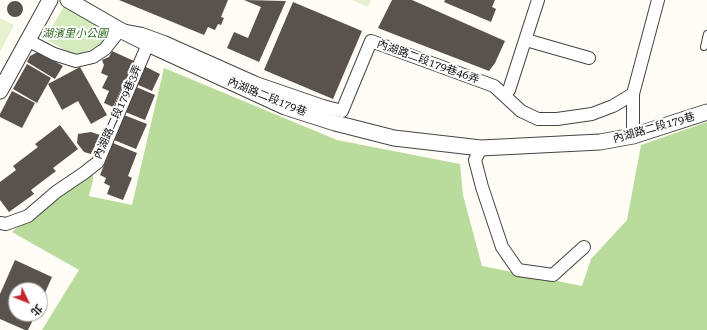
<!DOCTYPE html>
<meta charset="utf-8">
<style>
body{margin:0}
#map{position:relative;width:707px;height:330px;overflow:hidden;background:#fffdf5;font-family:"Roboto Serif","Noto Sans TC",serif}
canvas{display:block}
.north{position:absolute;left:8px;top:282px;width:40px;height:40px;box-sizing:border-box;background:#fff;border:1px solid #a0a0a0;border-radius:50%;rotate:133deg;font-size:11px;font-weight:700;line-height:16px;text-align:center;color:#111}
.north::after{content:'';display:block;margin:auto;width:14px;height:18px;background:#c4262e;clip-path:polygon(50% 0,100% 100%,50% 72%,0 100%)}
</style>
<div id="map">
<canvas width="707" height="330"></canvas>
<div class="north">北</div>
</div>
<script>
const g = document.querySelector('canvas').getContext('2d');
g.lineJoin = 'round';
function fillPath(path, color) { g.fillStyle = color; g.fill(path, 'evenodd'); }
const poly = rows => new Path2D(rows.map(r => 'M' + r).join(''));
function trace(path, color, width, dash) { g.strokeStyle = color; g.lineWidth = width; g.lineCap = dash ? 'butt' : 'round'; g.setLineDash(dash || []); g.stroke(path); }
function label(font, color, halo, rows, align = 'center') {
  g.font = font + ' "Roboto Serif","Noto Sans TC",serif'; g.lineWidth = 4; g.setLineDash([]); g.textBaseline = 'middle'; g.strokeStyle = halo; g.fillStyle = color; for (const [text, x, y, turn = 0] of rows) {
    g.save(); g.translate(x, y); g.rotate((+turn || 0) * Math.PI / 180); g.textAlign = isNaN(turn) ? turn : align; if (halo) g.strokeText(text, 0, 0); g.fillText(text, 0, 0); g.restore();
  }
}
const green = poly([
 [64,6,111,32,104,42,92,49,74,55,45,39]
]);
const forest = poly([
 [164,68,337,140,460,164,463,195,482,266,582,286,591,259,627,220,641,145,707,122,707,330,42,330,79,270,12,232,64,189,93,172,93,180,89,196,132,205]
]);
const pitch = poly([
 [352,0,371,0,368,7],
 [0,18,14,25,0,52]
]);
const building = poly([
 [119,0,228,0,221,17,224,18,221,25,218,24,215,30,208,27,204,35],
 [244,0,286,1,259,62,227,48,234,32,248,38,261,7],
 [392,0,412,0,505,41,495,63,489,71,378,28],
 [445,0,495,0,492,7,496,9,491,22,444,2],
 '7 9a8 8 0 1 1 16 0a8 8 0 1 1-16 0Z',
 [293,2,362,31,333,99,264,70],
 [112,51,134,61,113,107,104,103,109,91,102,88,108,76,101,73,104,65,102,60,109,57],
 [38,52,63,66,55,79,27,62,30,56],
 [27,64,51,78,37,103,13,89],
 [144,66,160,74,152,91,136,84],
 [80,67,107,115,91,124,78,101,62,110,48,84],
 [134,86,155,95,145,120,123,111],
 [12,91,35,103,22,128,0,117,0,114],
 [124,115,147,124,136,149,114,140],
 [60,125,78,149,53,168,56,171,31,190,34,194,9,212,0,200,0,182,16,170,13,166,38,147,35,144],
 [91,132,100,135,91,154,84,152,77,143,78,134],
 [113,143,137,153,128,176,132,178,123,200,107,194,110,186,104,183,106,178,100,175],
 [15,260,52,277,40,304,40,290,16,290,16,314,36,314,28,330,25,330,0,319,0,294]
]);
const service = poly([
 [704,47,707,34]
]);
const minor = poly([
 [27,40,54,54,76,61,93,57,105,49,120,30,142,34,164,42,256,83,323,106,342,111,371,41,494,86,521,111,538,119,557,119,592,114,613,106,633,94],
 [526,40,589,58],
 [504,95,509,90,538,0],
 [633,136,633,94,658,0],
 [481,148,475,160,482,187,502,247,518,270,553,275,584,247],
 [0,223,6,224,28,216,56,192,84,173,98,162,148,44]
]);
const tertiary = poly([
 [68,0,120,30,148,44,285,107,335,123,394,138,481,148,600,142,633,136,707,112],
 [0,91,50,0]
]);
const parkNames = [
 ["湖濱里小公園",75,34]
];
const streetNames = [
 ["內湖路二段179巷46弄",428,62,20],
 ["內湖路二段179巷",267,97,22],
 ["內湖路二段179巷3弄",118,112,-66],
 ["內湖路二段179巷",654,128,-16]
];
fillPath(green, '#d5ebbd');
fillPath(forest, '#b9dc9c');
fillPath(pitch, '#e6f2cf');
fillPath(building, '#5a524d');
trace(service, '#444', 8);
trace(minor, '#444', 14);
trace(tertiary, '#444', 17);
trace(service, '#fff', 6);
trace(minor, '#fff', 12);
trace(tertiary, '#fff', 15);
label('italic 11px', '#2f6b1f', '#fff', parkNames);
label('11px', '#111', '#fff', streetNames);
</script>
